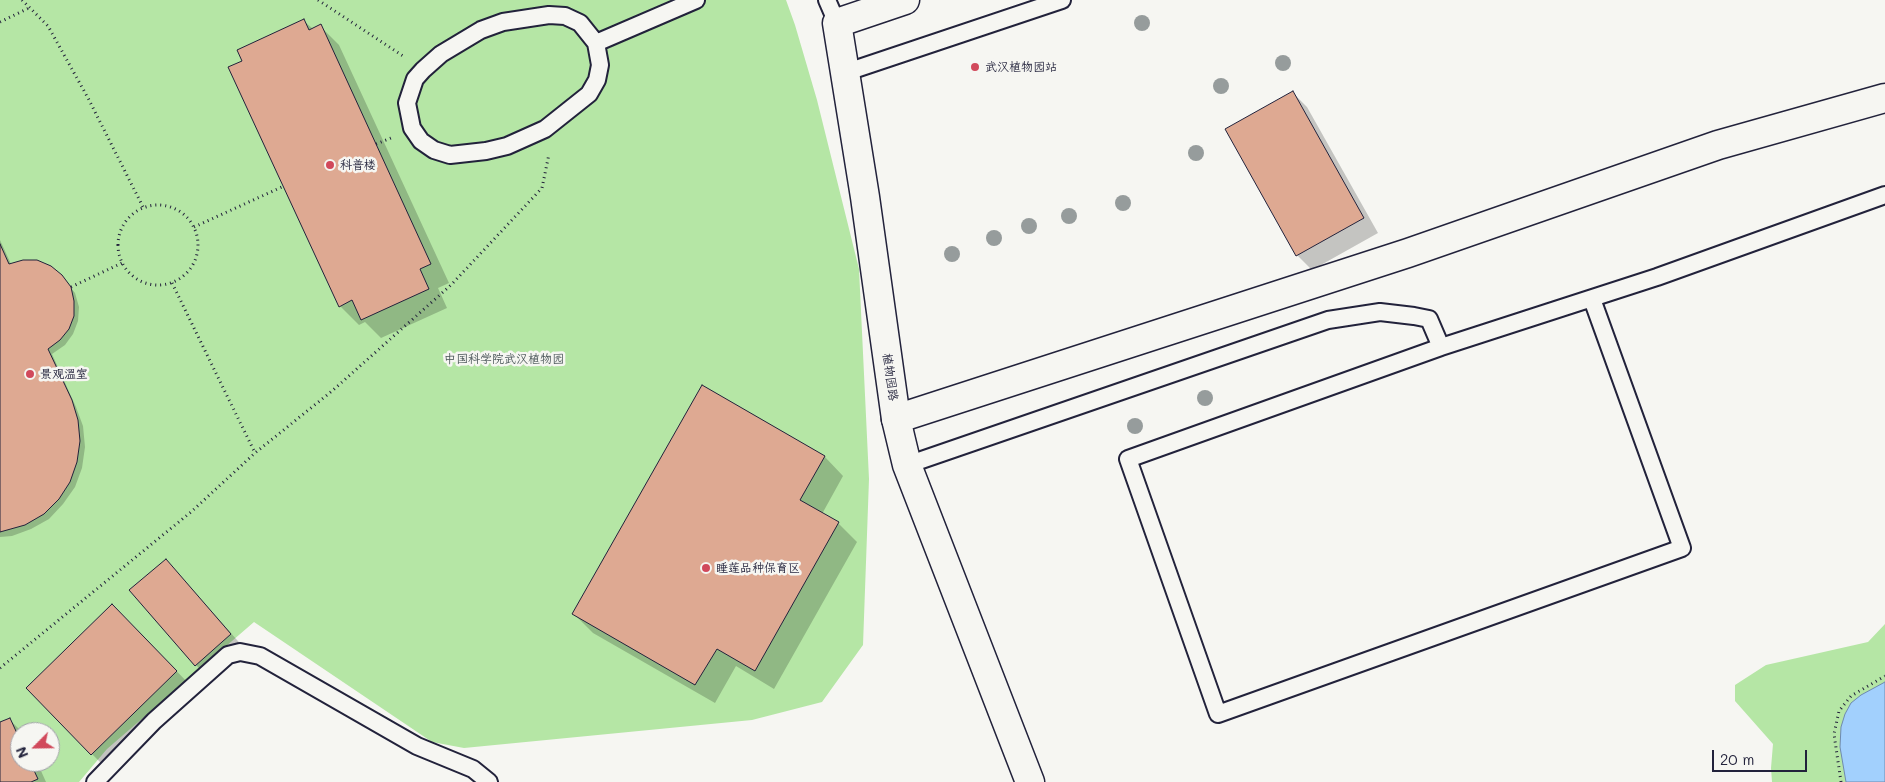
<!DOCTYPE html>
<meta charset="utf-8">
<style>
body{margin:0}
#map{position:relative;width:1885px;height:782px;overflow:hidden;background:#f6f6f2;font-family:Mali,sans-serif}
canvas{display:block}
.north{position:absolute;left:10px;top:722px;width:50px;height:50px;box-sizing:border-box;background:#f6f6f2;border:1px solid #a1a1a9;border-radius:50%;rotate:247deg;font-size:14px;font-weight:700;line-height:20px;text-align:center;color:#22223b}
.north::after{content:'';display:block;margin:auto;width:18px;height:22px;background:#d1495b;clip-path:polygon(50% 0,100% 100%,50% 72%,0 100%)}
.scale{position:absolute;left:1712px;top:750px;width:95px;height:22px;box-sizing:border-box;border:2px solid #22223b;border-top:0;padding-left:6px;font-size:15px;line-height:18px;white-space:nowrap;color:#22223b;-webkit-text-stroke:4px #f6f6f2;paint-order:stroke}
</style>
<div id="map">
<canvas width="1885" height="782"></canvas>
<div class="north">N</div>
<div class="scale">20 m</div>
</div>
<script>
const g = document.querySelector('canvas').getContext('2d');
g.lineJoin = 'round';
function fillPath(path, color) { g.fillStyle = color; g.fill(path, 'evenodd'); }
const poly = rows => new Path2D(rows.map(r => 'M' + r).join(''));
function trace(path, color, width, dash) { g.strokeStyle = color; g.lineWidth = width; g.lineCap = dash ? 'butt' : 'round'; g.setLineDash(dash || []); g.stroke(path); }
function label(font, color, halo, rows, align = 'center') {
  g.font = font + ' Mali,"LXGW WenKai TC",sans-serif'; g.lineWidth = 5; g.setLineDash([]); g.textBaseline = 'middle'; g.strokeStyle = halo; g.fillStyle = color; for (const [text, x, y, turn = 0] of rows) {
    g.save(); g.translate(x, y); g.rotate((+turn || 0) * Math.PI / 180); g.textAlign = isNaN(turn) ? turn : align; if (halo) g.strokeText(text, 0, 0); g.fillText(text, 0, 0); g.restore();
  }
}
const green = poly([
 [0,0,786,0,795,25,817,100,859,269,869,479,863,645,822,702,752,720,464,748,432,742,254,622,107,749,79,782,0,782],
 [20,732,50,732,50,762,20,762],
 [1885,624,1885,782,1772,782,1771,768,1773,744,1735,701,1735,685,1766,665,1868,642]
]);
const water = poly([
 [1885,682,1885,782,1846,782,1840,747,1841,727,1845,714,1851,703,1861,695,1885,682]
]);
const shadow = poly([
 [304,21,313,29,320,26,339,45,449,283,438,288,447,308,381,338,365,322,359,325,340,306,244,61],
 [1292,92,1307,107,1378,233,1312,270,1297,255],
 [0,240,11,264,61,276,75,293,79,307,78,321,73,334,65,345,52,354,76,407,83,426,85,447,82,468,75,487,63,504,49,519,31,529,12,536,0,537],
 [703,387,825,457,843,476,822,514,838,523,857,542,774,689,736,666,715,703,593,633,574,614],
 [166,560,245,649,211,680,196,665],
 [127,620,191,686,107,769,92,754],
 [9,719,22,732,20,732,20,762,37,762,46,782,0,782,0,723]
]);
const building = poly([
 [304,19,309,30,321,24,431,264,420,269,429,289,361,320,352,300,339,307,228,67,242,61,237,50,304,19],
 [1293,91,1364,218,1296,256,1225,129,1293,91],
 [0,244,9,264,23,260,37,260,51,266,62,275,71,287,74,301,74,316,69,329,60,340,48,349,72,400,78,420,80,441,77,462,70,482,59,499,44,514,25,525,0,532,0,244],
 [702,385,825,456,800,500,839,522,755,671,717,649,695,685,572,614,702,385],
 [166,559,231,634,195,666,129,590,166,559],
 [112,604,177,671,91,755,26,688,112,604],
 [10,718,20,740,20,762,30,762,38,779,31,782,0,782,0,722,10,718]
]);
const path = poly([
 [22,0,48,26,88,98,143,207],
 [318,0,403,56],
 [0,22,29,8],
 [376,144,391,138],
 '118 245a40 40 0 1 1 80 0a40 40 0 1 1-80 0Z',
 [194,227,284,186],
 [172,283,255,453],
 [71,287,122,263],
 [0,668,191,512,255,453,332,391,451,285,542,188,549,154],
 [1841,782,1834,734,1839,711,1851,696,1885,676]
]);
const service = poly([
 [827,0,837,23],
 [549,15,565,16,580,23,596,43,600,65,597,80,589,94,545,129,507,146,486,151,450,155,434,150,421,141,412,128,407,103,415,79,423,70,441,54,481,30,503,22,549,15],
 [596,43,696,0],
 [844,73,1062,0],
 [1441,347,1128,459,1218,714,1682,548,1592,299],
 [907,465,1328,320,1380,312,1414,316,1429,319,1441,347,1657,277,1885,195],
 [95,782,154,721,228,655,240,652,260,656,417,746,473,769,489,782]
]);
const minor = poly([
 [896,419,1408,253,1718,145,1885,98]
]);
const tertiary = poly([
 [905,0,837,23,865,197,896,419,907,465,1030,782]
]);
const trees = [
 [1142,23],
 [1283,63],
 [1221,86],
 [1196,153],
 [1123,203],
 [1069,216],
 [1029,226],
 [994,238],
 [952,254],
 [1205,398],
 [1135,426]
];
const markers = [
 [975,67,5,"#d1495b"],
 [330,165,5,"#d1495b"],
 [30,374,5,"#d1495b"],
 [706,568,5,"#d1495b"]
];
const poiNames = [
 ["武汉植物园站",985,67],
 ["科普楼",340,165],
 ["景观温室",40,374],
 ["睡莲品种保育区",716,568]
];
const parkNames = [
 ["中国科学院武汉植物园",504,359]
];
const streetNames = [
 ["植物园路",890,377,82]
];
fillPath(green, '#b5e6a5');
fillPath(water, '#a2d0fd');
trace(water, '#6f8aaf', 1);
fillPath(shadow, '#0003');
fillPath(building, '#dea992');
trace(building, '#22223b', 1);
trace(service, '#22223b', 20);
trace(minor, '#22223b', 31);
trace(tertiary, '#22223b', 31);
trace(path, '#22223b', 3, [1, 4]);
trace(service, '#f6f6f2', 16);
trace(minor, '#f6f6f2', 28);
trace(tertiary, '#f6f6f2', 28);
g.fillStyle = '#969c9c';
for (const [x, y] of trees) { g.beginPath(); g.arc(x, y, 8, 0, 2 * Math.PI); g.fill(); }
for (const [x, y, r, color] of markers) { const dot = new Path2D(); dot.arc(x, y, r, 0, 2 * Math.PI); g.fillStyle = color; g.fill(dot); trace(dot, '#f6f6f2', 2); }
label('12px', '#22223b', '#f6f6f2', poiNames, 'left');
label('12px', '#475356', '#f6f6f2', parkNames);
label('12px', '#22223b', '#f6f6f2', streetNames);
</script>
